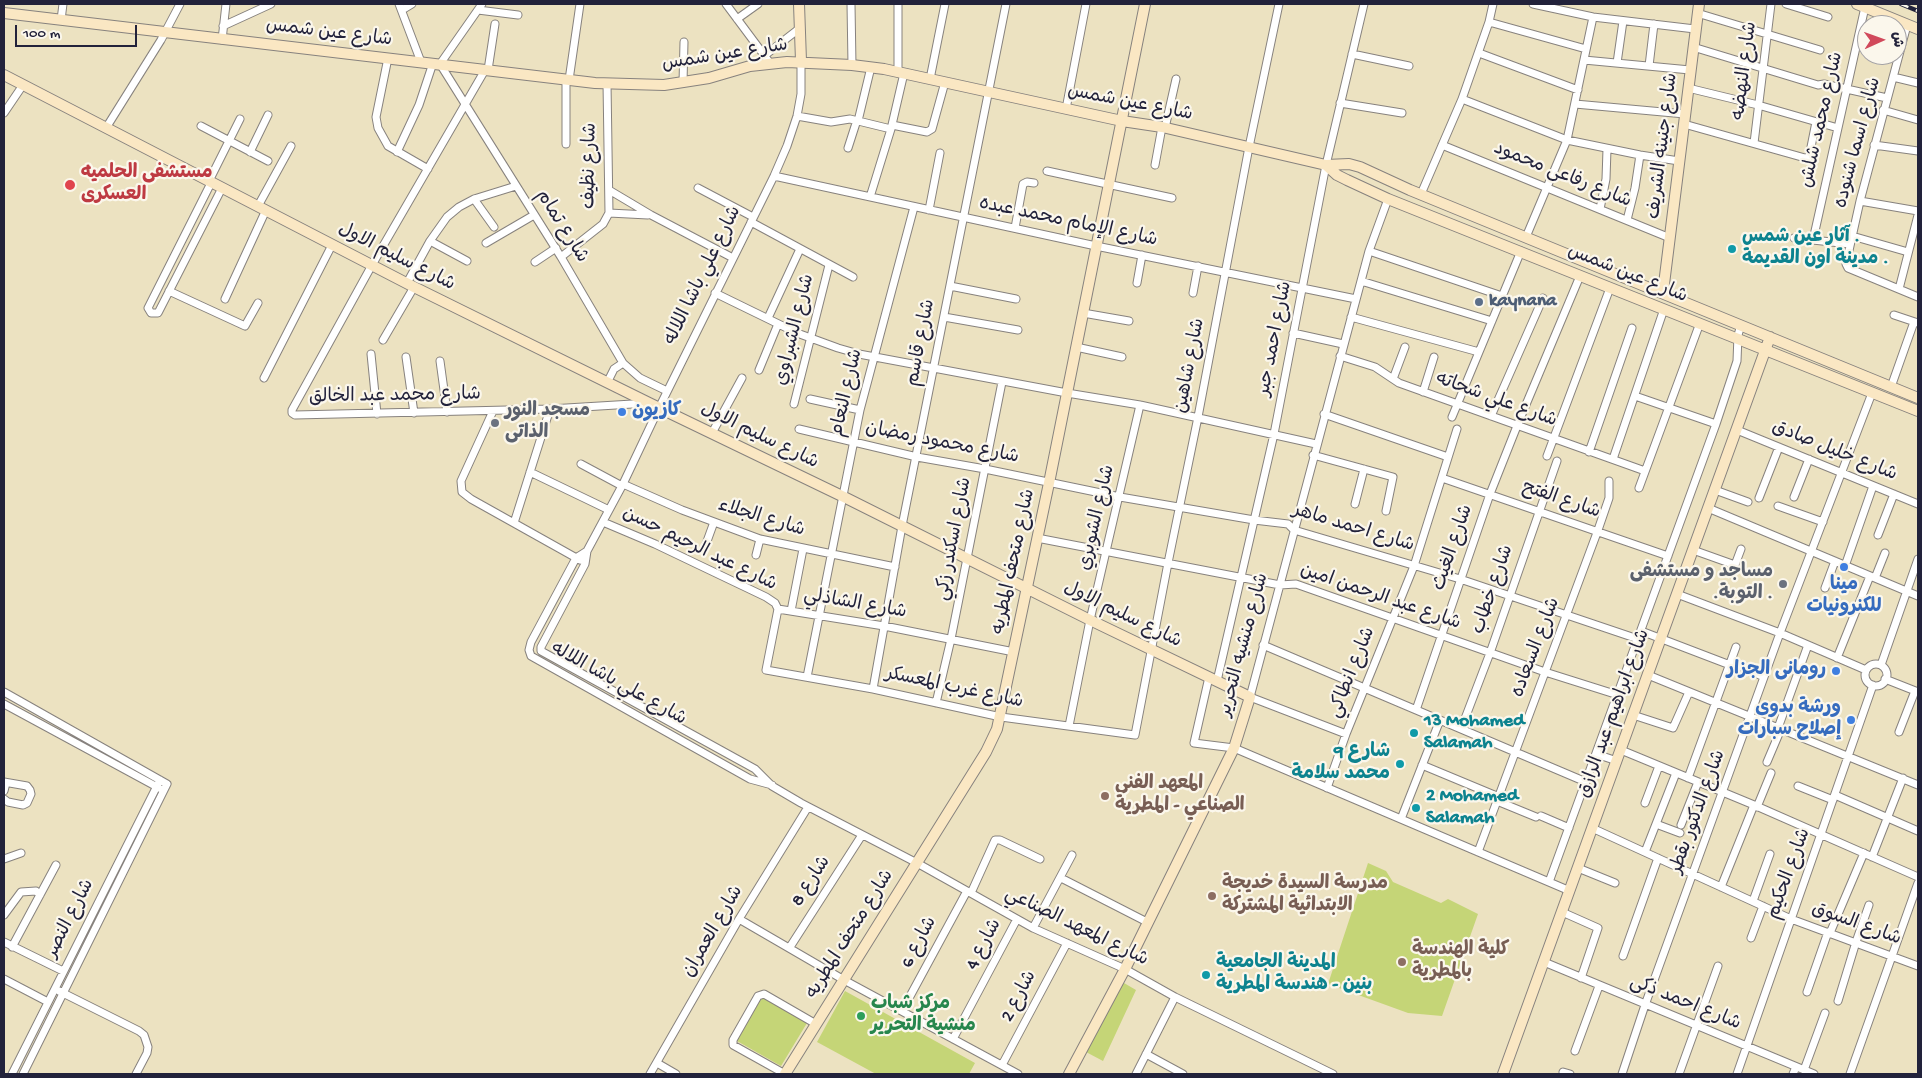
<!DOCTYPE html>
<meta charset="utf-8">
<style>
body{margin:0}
#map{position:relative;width:1922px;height:1078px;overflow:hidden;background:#ece2c1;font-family:"Gochi Hand","Playpen Sans Arabic",sans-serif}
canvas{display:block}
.frame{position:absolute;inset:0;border:5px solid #22223b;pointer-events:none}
.north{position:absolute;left:1857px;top:15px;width:50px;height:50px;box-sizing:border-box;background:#fbf7ec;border:1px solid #a4a2a5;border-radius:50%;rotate:88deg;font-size:14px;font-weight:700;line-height:20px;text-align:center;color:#22223b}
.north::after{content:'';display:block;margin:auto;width:18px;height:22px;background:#d1495b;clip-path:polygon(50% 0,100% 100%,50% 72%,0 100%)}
.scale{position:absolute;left:15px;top:25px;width:122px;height:22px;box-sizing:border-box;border:2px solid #22223b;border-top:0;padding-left:6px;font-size:15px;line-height:18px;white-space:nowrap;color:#22223b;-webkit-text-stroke:4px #fbf7ec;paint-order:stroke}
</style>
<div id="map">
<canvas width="1922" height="1078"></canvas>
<div class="frame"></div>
<div class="north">ش</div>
<div class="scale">100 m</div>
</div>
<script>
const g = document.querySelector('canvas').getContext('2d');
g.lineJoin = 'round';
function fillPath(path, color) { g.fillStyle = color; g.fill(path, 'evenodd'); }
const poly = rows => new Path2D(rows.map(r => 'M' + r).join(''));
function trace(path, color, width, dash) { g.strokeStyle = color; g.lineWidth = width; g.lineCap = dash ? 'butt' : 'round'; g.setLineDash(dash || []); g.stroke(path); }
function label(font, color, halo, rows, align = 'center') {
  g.font = font + ' "Gochi Hand","Playpen Sans Arabic",sans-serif'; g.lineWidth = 4.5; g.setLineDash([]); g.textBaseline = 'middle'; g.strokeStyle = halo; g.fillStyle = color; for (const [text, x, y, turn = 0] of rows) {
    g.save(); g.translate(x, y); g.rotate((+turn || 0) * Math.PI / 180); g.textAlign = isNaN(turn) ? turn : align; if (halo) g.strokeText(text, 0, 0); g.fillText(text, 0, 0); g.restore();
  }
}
const green = poly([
 [1368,863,1386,871,1393,882,1441,903,1448,899,1478,914,1442,1016,1408,1013,1328,984],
 [1124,983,1136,990,1103,1061,1086,1052,1120,986],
 [845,991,975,1063,969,1074,876,1074,817,1042],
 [762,996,807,1023,781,1066,737,1041]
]);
const street = poly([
 [399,4,421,62],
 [482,4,440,64,561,257,623,363,640,378,667,391],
 [726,4,770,63],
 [851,4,852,65],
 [1533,4,1593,17,1695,29],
 [1786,4,1828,17],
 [402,10,412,4],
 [478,10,518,15],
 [1697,13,1820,50],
 [737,19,758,4],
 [61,20,63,4],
 [1489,22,1586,49],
 [1907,25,1860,201,1846,264,1848,268,1918,297],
 [223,26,271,4],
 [222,40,226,4],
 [1693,47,1818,85,1824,84,1887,98],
 [1479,53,1578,90],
 [1352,54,1409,66],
 [764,56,800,28],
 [388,58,376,117,378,128,388,146,428,169],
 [1584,60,1690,70],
 [801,61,801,94,797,116,787,146,774,176,659,408,623,484,587,551,585,564,541,647,541,651,755,769,772,786,801,803,917,863,1033,928,1125,969,1175,997,1333,1074],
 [1617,63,1623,21],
 [1649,66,1654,24],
 [485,70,372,265,292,410,292,413,295,415,550,409,649,403],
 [488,70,495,24],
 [898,72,898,4],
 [1893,77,1918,83],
 [930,79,945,4],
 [566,80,566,144],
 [569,80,580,4],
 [683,83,684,42],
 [1688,88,1758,105,1838,128],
 [1462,99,1567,140,1640,155,1679,161],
 [1340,103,1402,113],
 [1575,104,1685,114],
 [1066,109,1086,4],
 [1883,110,1918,120],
 [4,113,23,85],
 [797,116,831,122,850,119,891,129],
 [858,121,871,67],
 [1684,124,1805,158,1809,157,1816,122],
 [892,125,927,132,932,129,945,82],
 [201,126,268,161],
 [106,128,161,40,180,4],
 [1165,128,1176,79],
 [1754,143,1771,4],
 [1442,145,1670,238],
 [1874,145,1918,151],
 [848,148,857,120],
 [250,152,268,115],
 [397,152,419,105,433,63],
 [1155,165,1162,127],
 [1047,171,1172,198],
 [774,176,1096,246,1356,299],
 [209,181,240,119],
 [211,183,148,308,151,313,158,313,222,188],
 [698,188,753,217],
 [609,190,651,215,733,258],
 [1421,194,1462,99,1489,22,1493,4],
 [870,197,891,129,904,73],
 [474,199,494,227],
 [1860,201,1918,211],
 [258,206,291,146],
 [1600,209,1606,179,1607,149],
 [929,210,940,153],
 [609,213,648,215],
 [1627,220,1635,188,1640,155],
 [751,222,853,277],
 [1015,228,1023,184,1027,182,1034,183],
 [1852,236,1908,252],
 [1526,237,1567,140,1593,17],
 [1794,238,1850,244],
 [1813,240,1865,7],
 [430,241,467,261],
 [486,243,534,215],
 [1369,251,1502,296],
 [561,257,603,224,609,213,607,83],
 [535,262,556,248],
 [1361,281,1492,321],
 [407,283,430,241,447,217,459,207,474,199,516,186],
 [1137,283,1142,255],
 [950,286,1016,299],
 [1899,289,1918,215],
 [169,291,245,326,258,303],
 [715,293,797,333,838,348,859,354,1067,393,1140,405,1316,444],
 [1193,293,1198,266],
 [225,299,266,210],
 [1083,313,1129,321],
 [1894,315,1918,323],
 [944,317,1018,330],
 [1351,317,1479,352],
 [768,318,800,249],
 [1293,333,1343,344],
 [383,340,414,287],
 [1076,347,1122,357],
 [371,354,377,414],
 [1340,356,1375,367,1399,383,1645,471],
 [406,357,414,413],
 [440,361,447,412],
 [759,370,778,324],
 [264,378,332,245],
 [1393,379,1405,347],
 [607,383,614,369,623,363],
 [1891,387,1914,322],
 [1423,392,1434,357],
 [1635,396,1716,424],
 [810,399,860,410],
 [794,404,829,265],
 [493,411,461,481,462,492,471,499,580,560],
 [1324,414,1448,457],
 [1491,416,1543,298],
 [1452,417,1521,251],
 [799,429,917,457,985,469,1120,497,1254,520,1288,524,1294,530,1460,579,1638,639],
 [1737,430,1918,504],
 [712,433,742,378],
 [1589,452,1632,328],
 [1313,455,1393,477,1386,511],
 [1547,456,1610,288],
 [1613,459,1664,309],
 [581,464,622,486],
 [530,472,609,510],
 [1442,478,1668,556],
 [623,484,682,510,760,539,895,567],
 [1639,488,1700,323],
 [1715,490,1748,502],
 [1794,497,1809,459],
 [1759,498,1779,447],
 [1355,504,1364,469],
 [1778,506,1823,522],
 [1708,508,1918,596],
 [603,522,655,544,766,597,775,603,778,609],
 [514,523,550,409],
 [1878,535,1894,494],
 [1037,538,1280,585,1296,584,1545,672,1618,695],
 [706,544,714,522],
 [1693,550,1735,565,1741,549],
 [587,551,576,558,531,642,529,650,531,656,750,779,772,785],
 [756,555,760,539],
 [1845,566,1873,486],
 [1875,578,1885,553],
 [1825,588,1835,561],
 [1677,594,1780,633,1866,670],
 [778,609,766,670,873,689,1001,717,1135,735,1168,563,1198,417,1249,147,1279,4],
 [778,609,884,626,1014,652],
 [791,611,803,549],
 [1641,631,1730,665],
 [1263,645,1586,782],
 [1837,658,1870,576],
 [1731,662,1764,677],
 '1865 675a11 11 0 1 1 22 0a11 11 0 1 1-22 0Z',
 [1881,665,1918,559],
 [1648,675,1918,785],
 [807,677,860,410,914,207],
 [1209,677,1194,743,1234,748,1570,891],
 [1885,679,1918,692],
 [1217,681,1274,434,1326,165,1364,4],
 [873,689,902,526,1006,4],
 [4,692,167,784,23,1074],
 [936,703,951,639,1002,382],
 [4,704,159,788],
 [1416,710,1490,494,1517,426,1580,276],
 [1633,715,1673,728,1689,692],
 [1069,726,1090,620,1140,405],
 [1778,728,1808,645],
 [1461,729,1490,653,1557,461],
 [1899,732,1915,691],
 [1346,734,1250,697,1369,251,1388,199],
 [1621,750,1754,805,1918,877],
 [1596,754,1617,761],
 [1767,762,1781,729],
 [1422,765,1499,797],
 [1688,778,1736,647],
 [4,782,27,786,30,790,31,794,27,803,23,805,8,802,4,799],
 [1798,786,1833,800],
 [1327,788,1346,734,1414,566,1457,429],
 [4,791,6,783],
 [1835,795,1918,831],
 [1497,801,1536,817],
 [1645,803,1659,766],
 [1757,807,1771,773],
 [1541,816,1569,828],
 [1401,819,1440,720],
 [1656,824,1680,833],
 [1681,825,1698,782],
 [1592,828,1791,919,1918,966],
 [1478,852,1598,530,1609,498,1609,481],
 [1645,852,1676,773],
 [1872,857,1903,778],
 [4,859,21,853],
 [1578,868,1615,883],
 [1061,878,1147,922],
 [1549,882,1716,424,1737,361,1738,335,1741,325],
 [1721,887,1754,805],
 [971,893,995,840,1000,840,1040,859],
 [1753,901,1770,854],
 [1562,912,1598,928,1581,978],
 [4,915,21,892,36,891,40,895],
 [739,919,844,980,1018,1074],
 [1033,928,1072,855],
 [1830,933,1864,853],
 [1751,938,1763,906],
 [4,942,63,971],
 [12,947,56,865],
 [790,947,862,835],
 [1623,956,1658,858],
 [1544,962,1814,1074],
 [4,979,48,1002],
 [59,991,139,1031,144,1035,148,1047,147,1053,136,1074],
 [1807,992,1828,932],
 [1838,1001,1856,942,1869,905],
 [902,1011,967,891],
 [953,1039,1017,919],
 [1575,1051,1599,986],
 [1146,1054,1183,1074],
 [657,1063,676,1074],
 [1002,1065,1067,943],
 [1804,1070,1825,1013],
 [1563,1072,1570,1074],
 [12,1074,160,780],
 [650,1074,739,919,808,807],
 [785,1074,733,1045,733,1040,758,996,764,994,816,1024],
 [1136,1074,1175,997],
 [1622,1074,1645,1005,1780,633,1872,393],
 [1679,1074,1718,966],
 [1737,1074,1873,685],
 [1793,1074,1796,1067],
 [1850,1074,1918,883]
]);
const secondary = poly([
 [799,4,801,61],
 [1857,4,1918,29],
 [4,13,595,83,664,85,709,78,750,66,787,62,852,65,884,69,1122,121,1162,127,1326,165,1349,164,1360,167,1410,190,1918,398],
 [4,75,414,287,649,403,844,497,1090,620,1250,697,1234,748,1125,969,1069,1074],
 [1326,165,1337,175,1347,180,1388,199,1918,411],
 [1663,292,1699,4],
 [785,1074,986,752,997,729,1049,483,1145,4],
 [1503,1074,1770,337]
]);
const rail = poly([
 [1901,4,1918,11]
]);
const markers = [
 [70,185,6,"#e0444e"],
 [1732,249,5,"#0f9aa8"],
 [1479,302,5,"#5c6f8a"],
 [622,412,5,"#3f7fe0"],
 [495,423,5,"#6b7280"],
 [1844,567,5,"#3f7fe0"],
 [1783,584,5,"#6b7280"],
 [1836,671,5,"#3f7fe0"],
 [1851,720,5,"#3f7fe0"],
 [1414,733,5,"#0f9aa8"],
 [1400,764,5,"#0f9aa8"],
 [1105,796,5,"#8d6e63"],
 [1416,808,5,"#0f9aa8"],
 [1212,896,5,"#8d6e63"],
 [1402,962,5,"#8d6e63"],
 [1206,975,5,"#0f9aa8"],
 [861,1016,5,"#2e9e5b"]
];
const streetNames = [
 ["شارع عين شمس",329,34,7],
 ["شارع عين شمس",725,56,-9],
 ["شارع النهضه",1746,71,-83],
 ["شارع عين شمس",1130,104,11],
 ["شارع محمد شلش",1823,120,-77],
 ["شارع اسما شنوده",1859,143,-75],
 ["شارع جنينه الشريف",1664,146,-83],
 ["شارع نظيف",591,166,-89],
 ["شارع رفاعى محمود",1562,176,22],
 ["شارع الإمام محمد عبده",1068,223,12],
 ["شارع تمام",561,227,58],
 ["شارع سليم الاول",396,258,27],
 ["شارع عين شمس",1627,275,22],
 ["شارع علي باشا اللاله",704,276,-64],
 ["شارع الشبراوي",796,330,-76],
 ["شارع احمد جبر",1276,339,-79],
 ["شارع قاسم",922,343,-79],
 ["شارع شاهين",1191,366,-79],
 ["شارع النعام",848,393,-77],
 ["شارع محمد عبد الخالق",395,397,-1],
 ["شارع علي شحاته",1496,401,20],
 ["شارع سليم الاول",759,437,26],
 ["شارع محمود رمضان",942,444,11],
 ["شارع خليل صادق",1834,452,22],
 ["شارع الفتح",1561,501,19],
 ["شارع الشوبري",1098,518,-77],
 ["شارع الجلاء",761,519,17],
 ["شارع احمد ماهر",1353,529,17],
 ["شارع اسكندر زكي",955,539,-79],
 ["شارع الغيث",1454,548,-71],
 ["شارع عبد الرحيم حسن",699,550,26],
 ["شارع متحف المطريه",1015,562,-78],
 ["شارع خطاب",1494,590,-71],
 ["شارع عبد الرحمن امين",1380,598,19],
 ["شارع الشاذلي",855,605,10],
 ["شارع سليم الاول",1122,616,26],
 ["شارع منشيه التحرير",1245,645,-75],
 ["شارع السعاده",1537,648,-69],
 ["شارع انطاكي",1353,673,-68],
 ["شارع علي باشا اللاله",618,685,29],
 ["شارع غرب المعسكر",954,689,12],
 ["شارع ابراهيم عبد الرازق",1615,714,-70],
 ["شارع الدكتور بقطر",1699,812,-70],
 ["شارع الحكيم",1790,874,-70],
 ["شارع 8",812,882,-57],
 ["شارع النصر",71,919,-63],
 ["شارع السوق",1856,925,20],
 ["شارع المعهد الصناعي",1076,928,26],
 ["شارع العمران",714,932,-60],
 ["شارع متحف المطريه",851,935,-58],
 ["شارع 6",920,943,-62],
 ["شارع 4",985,945,-62],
 ["شارع 2",1020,997,-62],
 ["شارع احمد ذكى",1685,1004,22]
];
const healthNames = [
 ["مستشفى الحلميه",81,174],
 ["العسكرى",81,196]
];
const cultureNames = [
 ["آثار عين شمس .",1742,238],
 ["مدينة اون القديمة .",1742,260],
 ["13 Mohamed",1424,722],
 ["Salamah",1424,744],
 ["9 شارع",1390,753,"right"],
 ["محمد سلامة",1390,775,"right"],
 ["2 Mohamed",1426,797],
 ["Salamah",1426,819],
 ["المدينة الجامعية",1216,964],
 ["بنين - هندسة المطرية",1216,986]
];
const serviceNames = [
 ["kaynana",1489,302]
];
const worshipNames = [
 ["مسجد النور",505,412],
 ["الذاتى",505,434],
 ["مساجد و مستشفى",1773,573,"right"],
 [".التوبة .",1773,595,"right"]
];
const shopNames = [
 ["كازيون",632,412,"left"],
 ["مينا",1844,586,"center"],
 ["للكنرونيات",1844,608,"center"],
 ["رومانى الجزار",1826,671],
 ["ورشة بدوى",1841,709],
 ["إصلاح سبارات",1841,731]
];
const educationNames = [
 ["المعهد الفني",1115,785],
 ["الصناعي - المطرية",1115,807],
 ["مدرسة السيدة خديجة",1222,885],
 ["الابتدائية المشتركة",1222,907],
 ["كلية الهندسة",1412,951],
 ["بالمطرية",1412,973]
];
const leisureNames = [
 ["مركز شباب",871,1005],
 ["منشية التحرير",871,1027]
];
fillPath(green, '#c5d577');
trace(street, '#87827e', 9);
trace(secondary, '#87827e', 12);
trace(street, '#fff', 7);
trace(secondary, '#fae7c3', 10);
trace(rail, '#22223b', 4.5);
trace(rail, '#fbf7ec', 2.5, [8]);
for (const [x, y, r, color] of markers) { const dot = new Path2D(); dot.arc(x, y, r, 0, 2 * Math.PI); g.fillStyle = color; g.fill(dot); trace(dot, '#fbf7ec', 2); }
label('19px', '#22223b', '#fbf7ec', streetNames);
label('bold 19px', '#be3a42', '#fbf7ec', healthNames, 'left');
label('bold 19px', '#0d838f', '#fbf7ec', cultureNames, 'left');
label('bold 19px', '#4e5e75', '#fbf7ec', serviceNames, 'left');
label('bold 19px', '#5b616d', '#fbf7ec', worshipNames, 'left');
label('bold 19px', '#366cbe', '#fbf7ec', shopNames, 'right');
label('bold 19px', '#785e54', '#fbf7ec', educationNames, 'left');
label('bold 19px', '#27864d', '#fbf7ec', leisureNames, 'left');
</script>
